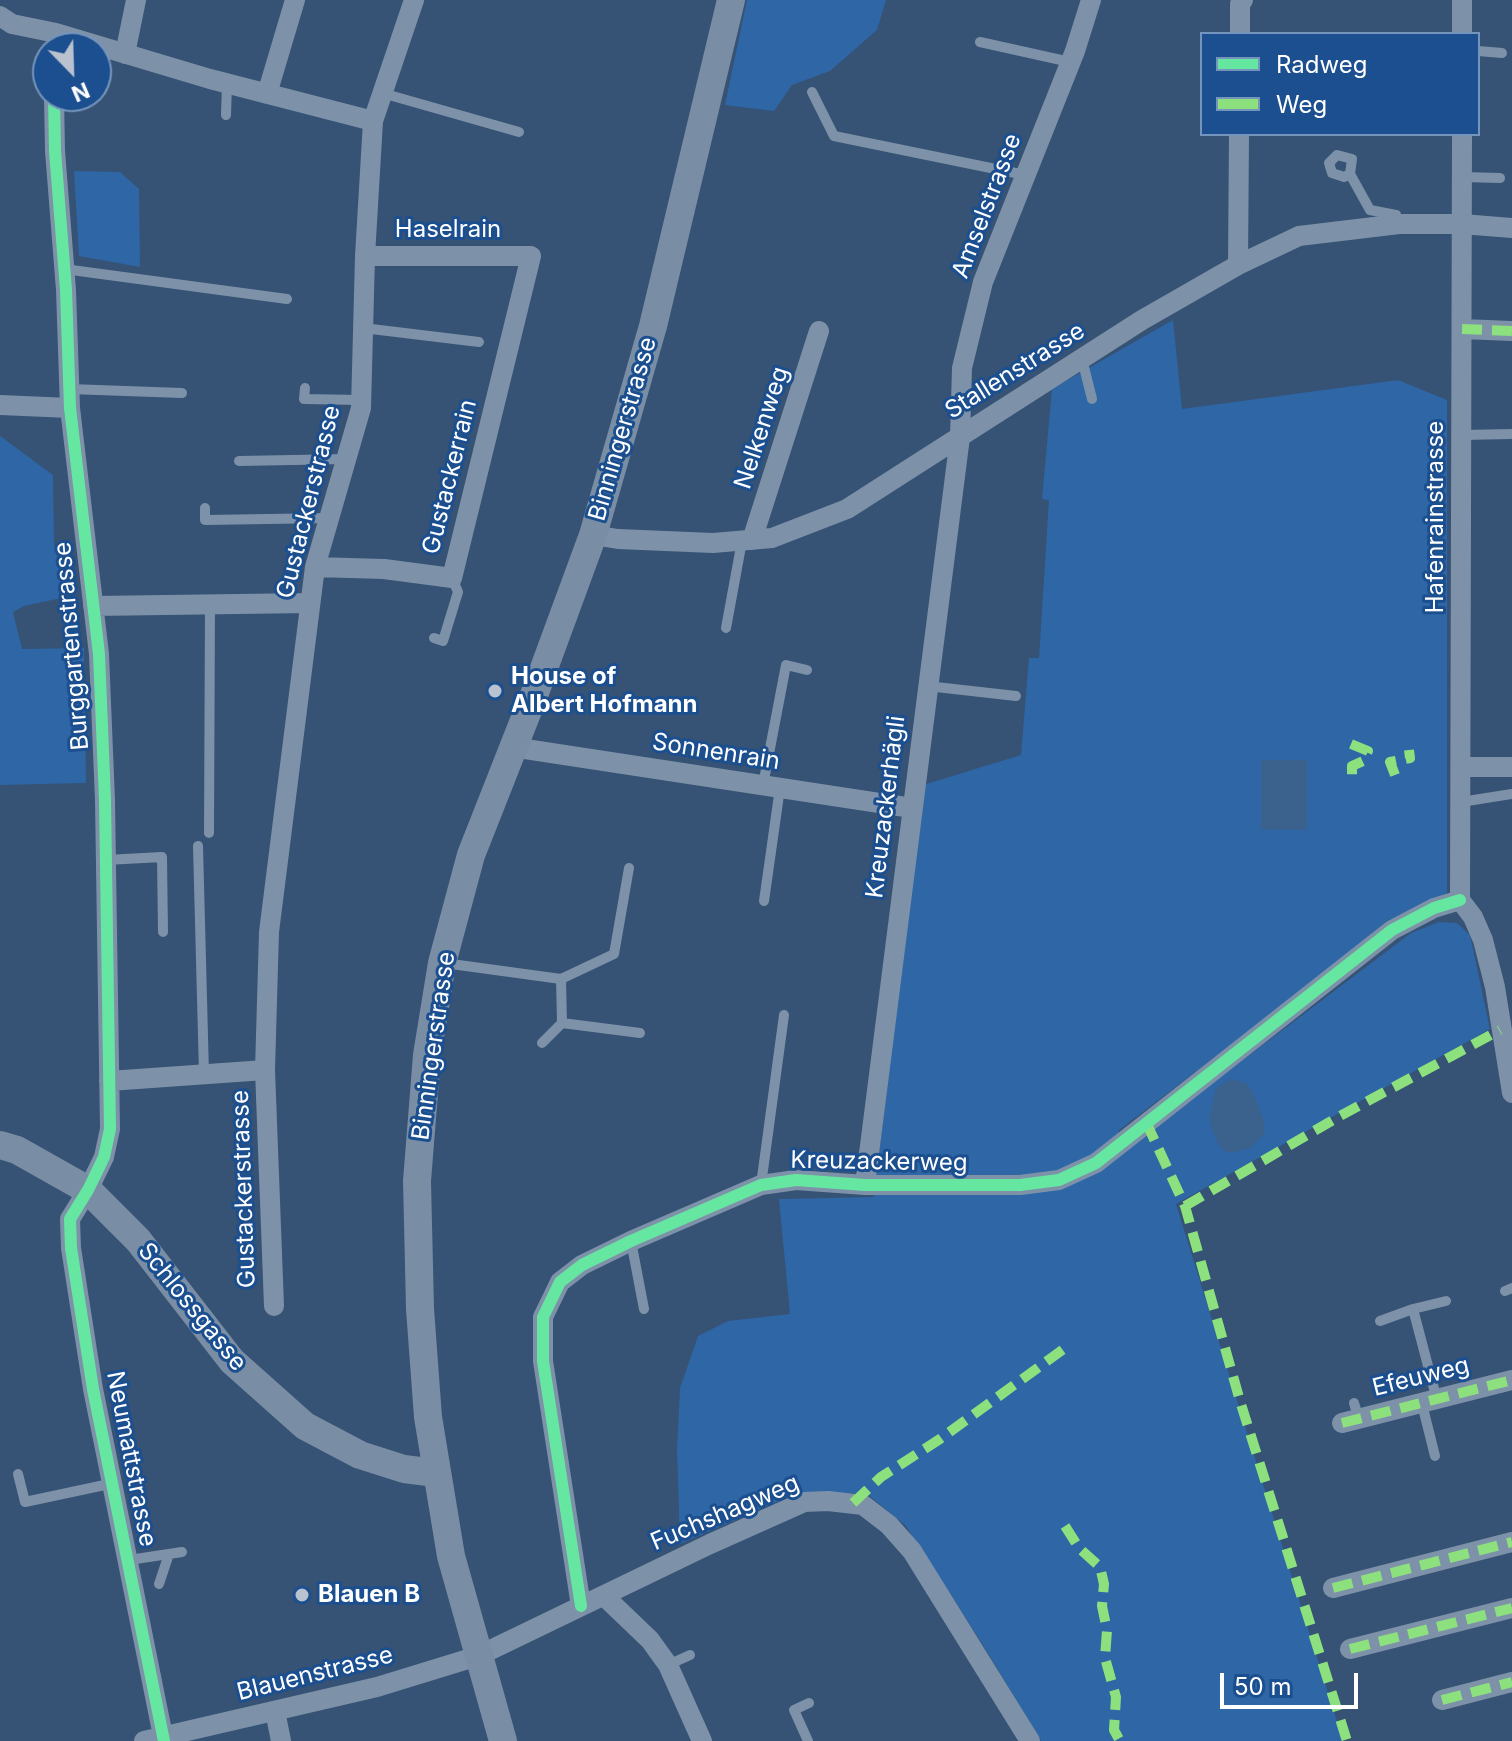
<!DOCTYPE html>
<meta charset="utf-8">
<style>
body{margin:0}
#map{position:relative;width:1512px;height:1741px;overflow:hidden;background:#365274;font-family:Inter,sans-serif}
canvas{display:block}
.legend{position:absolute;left:1200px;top:32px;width:280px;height:104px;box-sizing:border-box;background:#1b4f8f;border:2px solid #7695bc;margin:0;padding:10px 14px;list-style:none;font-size:24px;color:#fff}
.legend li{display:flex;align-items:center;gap:16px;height:40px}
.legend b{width:40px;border:2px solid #7695bc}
.north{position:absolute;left:32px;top:32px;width:80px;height:80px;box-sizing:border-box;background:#1b4f8f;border:2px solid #7695bc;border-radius:50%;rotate:157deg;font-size:22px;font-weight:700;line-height:32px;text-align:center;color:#fff}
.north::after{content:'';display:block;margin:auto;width:28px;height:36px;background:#b9c2ce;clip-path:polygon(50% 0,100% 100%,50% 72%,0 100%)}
.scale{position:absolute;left:1220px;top:1673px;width:138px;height:36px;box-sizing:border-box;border:4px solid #fff;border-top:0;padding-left:10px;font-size:24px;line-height:28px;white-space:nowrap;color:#fff;-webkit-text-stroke:6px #1b4f8f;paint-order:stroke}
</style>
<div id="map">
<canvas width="1512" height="1741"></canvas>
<ul class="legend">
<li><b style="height:10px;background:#66e7a1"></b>Radweg</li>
<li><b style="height:10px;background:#8de07e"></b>Weg</li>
</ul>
<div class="north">N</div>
<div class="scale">50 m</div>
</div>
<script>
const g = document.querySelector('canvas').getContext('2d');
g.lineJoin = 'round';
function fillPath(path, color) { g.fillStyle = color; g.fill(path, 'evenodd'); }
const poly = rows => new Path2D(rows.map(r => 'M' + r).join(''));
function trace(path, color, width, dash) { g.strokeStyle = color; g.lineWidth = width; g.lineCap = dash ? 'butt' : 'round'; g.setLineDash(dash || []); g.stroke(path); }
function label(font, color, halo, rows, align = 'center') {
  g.font = font + ' Inter,sans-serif'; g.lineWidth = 6; g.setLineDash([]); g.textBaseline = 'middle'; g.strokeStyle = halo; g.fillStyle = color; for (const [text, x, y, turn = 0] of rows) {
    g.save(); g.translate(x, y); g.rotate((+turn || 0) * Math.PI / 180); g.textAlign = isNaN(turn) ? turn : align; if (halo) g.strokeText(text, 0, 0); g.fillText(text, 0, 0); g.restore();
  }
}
const green = poly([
 [747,0,886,0,877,30,830,71,792,85,774,111,725,105],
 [74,171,120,172,139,189,140,267,79,256],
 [1173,320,1182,409,1398,380,1447,400,1447,893,1387,921,1331,968,1118,1131,1133,1143,1411,933,1439,922,1457,923,1470,935,1490,1029,1176,1204,1343,1741,1041,1741,983,1645,905,1525,867,1494,800,1492,680,1544,677,1449,680,1388,698,1336,728,1321,790,1314,779,1199,874,1197,923,785,1021,755,1029,658,1039,658,1049,500,1042,499,1052,389],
 [0,436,53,475,54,544,66,597,24,606,13,612,22,649,84,648,86,783,0,785]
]);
const water = poly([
 [1261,760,1307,760,1307,830,1261,829],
 [1231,1079,1246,1083,1251,1089,1263,1118,1265,1133,1250,1148,1231,1153,1224,1151,1218,1144,1209,1120,1216,1088]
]);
const service = poly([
 [980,42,1070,62],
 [1478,51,1502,53],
 [812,92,834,136,1025,175],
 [382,93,519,132],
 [226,115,227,84],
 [1350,174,1344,177,1332,173,1329,163,1337,155,1352,159,1350,174,1370,210,1396,215,1395,225],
 [1463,177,1500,178],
 [64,269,287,299],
 [363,328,479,342],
 [1082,359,1092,399],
 [305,388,304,399,361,400],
 [69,389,182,393],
 [1462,435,1512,434],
 [239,461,346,459],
 [205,508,205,520,330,518],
 [726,628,742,541],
 [434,638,443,641,458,592,452,578],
 [927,686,1016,696],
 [763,785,786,665,807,670],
 [1461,802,1512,794],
 [209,833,210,603],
 [198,846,204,1074],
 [106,860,162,857,163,932],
 [764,901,780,788],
 [444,963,561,979,562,1023,542,1043],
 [561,979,614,954,629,868],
 [562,1023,640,1033],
 [761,1185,784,1015],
 [631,1241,644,1309],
 [1505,1291,1512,1288],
 [1380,1321,1413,1309],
 [1437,1400,1413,1309,1446,1301],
 [1354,1403,1359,1420],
 [1422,1404,1435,1456],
 [18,1474,25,1502,114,1483],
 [129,1560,182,1552],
 [159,1584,169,1554],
 [668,1665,690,1655],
 [808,1741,794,1710,809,1703]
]);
const minor = poly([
 [0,16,12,24,56,33,210,79,373,121],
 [1240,34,1240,4,1243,0],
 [1462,34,1462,0],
 [125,54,136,0],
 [267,94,295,0],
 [54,96,55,151,66,290,70,408,99,654,105,800,110,1129,104,1157,88,1190,70,1219,71,1248,93,1389,164,1741],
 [1238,265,1239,134],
 [1462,329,1512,331],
 [0,405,70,408],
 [593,535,618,539,713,543,772,538,847,509,1142,320,1238,265,1299,236,1399,224,1462,224,1512,228],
 [752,540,819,331],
 [315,567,384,569,452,578,531,256,365,256],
 [93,606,310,603],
 [512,747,912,808],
 [1461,767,1512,767],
 [1460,900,1462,134],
 [1460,900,1473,917,1483,940,1495,987,1512,1093],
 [109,1081,265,1070],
 [865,1185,960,437,962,368,983,282,1075,51,1091,0],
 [274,1306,265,1070,269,932,315,567,361,408,365,256,373,121,414,0],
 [1342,1423,1512,1380],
 [1333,1588,1512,1542],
 [604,1596,650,1640,668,1665,702,1741],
 [581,1606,543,1361,543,1317,560,1282,582,1265,631,1241,761,1185,796,1180,865,1185,1020,1185,1059,1180,1096,1163,1392,930,1434,908,1460,900],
 [1350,1649,1512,1608],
 [1442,1700,1512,1682],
 [275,1711,281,1741],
 [144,1741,377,1687,478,1656,710,1544,804,1502,828,1501,863,1505,889,1525,912,1551,1030,1741]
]);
const secondary = poly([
 [0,1145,17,1150,88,1190,138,1240,232,1361,305,1426,360,1455,404,1469,436,1473],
 [503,1741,451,1556,428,1417,420,1309,417,1181,427,1055,442,963,471,855,536,690,593,535,653,326,731,0]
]);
const quiet = poly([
 [1462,329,1512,331],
 [1351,744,1368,751,1363,761,1352,766,1352,776],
 [1395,775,1390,762,1410,758,1409,750],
 [1146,1122,1185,1206,1240,1401,1347,1741],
 [1185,1206,1340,1116,1500,1030],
 [1342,1423,1512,1380],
 [853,1503,881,1477,940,1439,1065,1348],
 [1065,1526,1079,1548,1100,1567,1104,1584,1102,1606,1107,1630,1105,1658,1116,1697,1114,1730,1120,1741],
 [1333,1588,1512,1542],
 [1350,1649,1512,1608],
 [1442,1700,1512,1682]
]);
const cycleway = poly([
 [54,96,55,151,66,290,70,408,99,654,105,800,110,1129,104,1157,88,1190,70,1219,71,1248,93,1389,164,1741],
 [581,1606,543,1361,543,1317,560,1282,582,1265,631,1241,761,1185,796,1180,865,1185,1020,1185,1059,1180,1096,1163,1392,930,1434,908,1460,900]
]);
const markers = [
 [495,691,8,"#b9c2ce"],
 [302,1595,8,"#b9c2ce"]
];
const streetNames = [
 ["Amselstrasse",987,206,-69],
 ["Haselrain",448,230],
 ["Stallenstrasse",1015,371,-32],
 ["Nelkenweg",762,428,-72],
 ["Binningerstrasse",623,429,-74],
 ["Gustackerrain",450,477,-76],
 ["Gustackerstrasse",309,502,-76],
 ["Hafenrainstrasse",1436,517,-90],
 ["Burggartenstrasse",72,646,-95],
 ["Sonnenrain",716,752,9],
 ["Kreuzackerhägli",886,807,-83],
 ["Binningerstrasse",434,1046,-82],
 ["Kreuzackerweg",879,1162,1],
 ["Gustackerstrasse",244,1189,-92],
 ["Schlossgasse",192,1307,51],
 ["Efeuweg",1421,1377,-14],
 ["Neumattstrasse",131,1459,79],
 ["Fuchshagweg",725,1513,-23],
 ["Blauenstrasse",315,1674,-14]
];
const poiNames = [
 ["House of",511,677],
 ["Albert Hofmann",511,705],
 ["Blauen B",318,1595]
];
fillPath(green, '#2f66a5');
fillPath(water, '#3b618d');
trace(service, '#7d92a8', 10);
trace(minor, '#7d92a8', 20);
trace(secondary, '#798da4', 28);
trace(quiet, '#8de07e', 10, [20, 10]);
trace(cycleway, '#66e7a1', 12);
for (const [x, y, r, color] of markers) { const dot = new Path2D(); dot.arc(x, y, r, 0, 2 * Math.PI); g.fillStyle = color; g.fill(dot); trace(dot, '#1b4f8f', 3); }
label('24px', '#fff', '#1b4f8f', streetNames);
label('bold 24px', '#fff', '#1b4f8f', poiNames, 'left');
</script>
